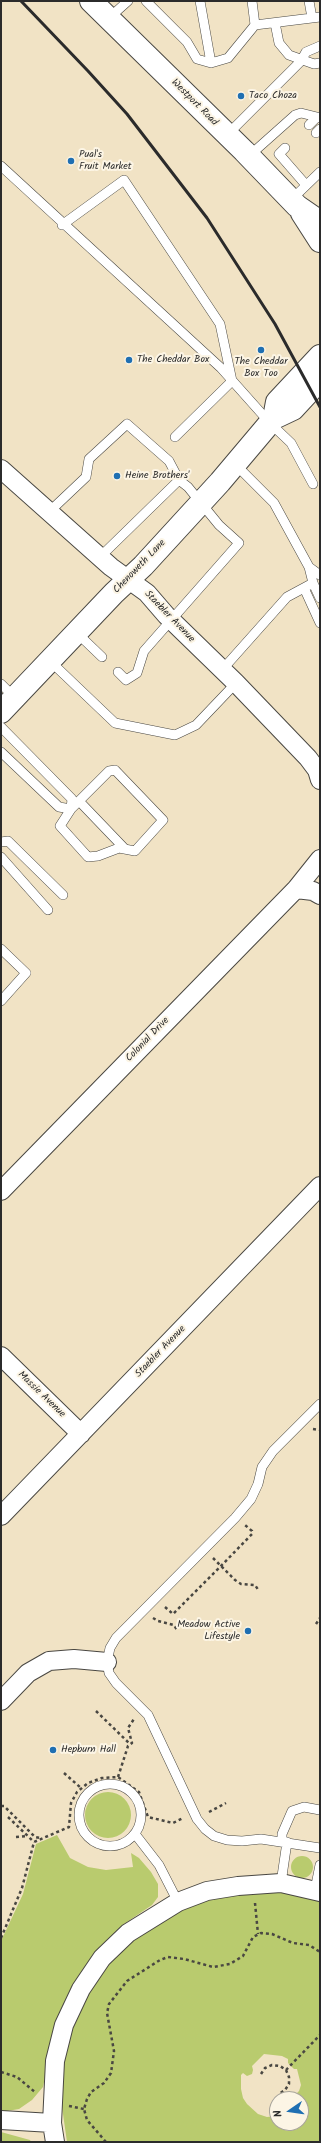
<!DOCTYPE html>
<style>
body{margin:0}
#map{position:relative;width:321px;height:2143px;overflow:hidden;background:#f1e3c5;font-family:Kalam,sans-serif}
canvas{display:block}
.frame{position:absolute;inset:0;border:2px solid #2b2b2b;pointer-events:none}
.north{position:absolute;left:269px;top:2091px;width:40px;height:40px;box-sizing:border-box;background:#fcf5e5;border:1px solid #a8a49b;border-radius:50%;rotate:257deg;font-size:11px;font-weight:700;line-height:16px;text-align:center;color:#2b2b2b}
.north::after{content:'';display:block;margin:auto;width:14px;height:18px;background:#1f6fb2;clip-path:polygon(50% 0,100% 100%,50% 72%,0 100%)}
</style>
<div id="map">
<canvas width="321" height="2143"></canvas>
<div class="frame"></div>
<div class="north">N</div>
</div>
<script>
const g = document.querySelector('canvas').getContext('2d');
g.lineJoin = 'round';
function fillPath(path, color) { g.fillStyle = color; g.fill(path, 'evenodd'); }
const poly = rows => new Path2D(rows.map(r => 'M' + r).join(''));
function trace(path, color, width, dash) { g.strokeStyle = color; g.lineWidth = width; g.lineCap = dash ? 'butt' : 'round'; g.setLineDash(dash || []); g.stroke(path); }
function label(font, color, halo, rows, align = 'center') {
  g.font = font + ' Kalam,sans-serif'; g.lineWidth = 4; g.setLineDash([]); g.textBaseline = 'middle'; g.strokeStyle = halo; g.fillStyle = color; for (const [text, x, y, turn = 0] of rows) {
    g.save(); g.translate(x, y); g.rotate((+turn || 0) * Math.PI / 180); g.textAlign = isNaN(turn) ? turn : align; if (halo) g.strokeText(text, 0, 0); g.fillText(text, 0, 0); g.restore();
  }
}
const green = poly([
 '85 1815a23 23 0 1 1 46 0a23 23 0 1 1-46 0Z',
 [57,1835,70,1858,88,1867,106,1870,133,1867,131,1853,139,1858,151,1872,158,1884,158,1897,152,1905,124,1924,99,1949,74,1984,65,2001,55,2027,43,2087,32,2100,19,2109,1,2112,1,1941,23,1894,36,1844],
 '291 1867a11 11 0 1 1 22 0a11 11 0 1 1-22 0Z',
 [274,1891,320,1899,320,2142,67,2142,61,2100,65,2050,75,2018,100,1974,121,1949,161,1918,207,1898],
 [264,2054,282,2056,288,2059,288,2063,294,2069,297,2069,301,2085,299,2091,291,2099,301,2099,301,2123,277,2123,277,2116,267,2117,258,2114,247,2104,243,2098,241,2089,241,2075,243,2073,247,2076,252,2074,253,2070,252,2066],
 [1,2132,30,2140,31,2142,1,2142]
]);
const path = poly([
 [313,1429,320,1430],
 [213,1558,235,1580,241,1584,255,1585,259,1591],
 [165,1607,173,1614,221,1566,252,1534,252,1531,245,1525],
 [153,1618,158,1621,174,1625,177,1630],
 [316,1624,320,1618],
 [96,1711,130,1744],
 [64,1773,81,1788],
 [118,1777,128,1746,132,1743,128,1728,134,1719],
 [1,1806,4,1806,35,1837,40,1838],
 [209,1812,226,1803],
 [8,1817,34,1842],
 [16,1837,27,1836],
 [255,1903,258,1934],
 [1,1938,22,1888,34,1842,69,1827,71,1803,77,1792,88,1783,102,1778,118,1777,139,1792,148,1817,173,1823,183,1818],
 [286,2070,320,2035],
 [1,2072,17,2077,36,2093],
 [261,2074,265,2068,272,2065,280,2066,286,2070,289,2077,289,2084,285,2090,279,2094],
 [69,2106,84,2109],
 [106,2142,87,2120,84,2109,87,2099,91,2092,104,2083,111,2073,114,2051,107,2013,109,2004,127,1981,160,1960,168,1957,184,1959,213,1967,230,1964,243,1956,253,1937,261,1933,272,1934,293,1943,309,1945,320,1952]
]);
const service = poly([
 [146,1,187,42,197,59,211,63,228,58,255,25,320,17],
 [200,1,211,63],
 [252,1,255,25],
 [309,1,312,18],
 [109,18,128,1],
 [275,23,279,43,289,55,314,64,320,63],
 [309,125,317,117,320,118],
 [316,133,320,129],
 [227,135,301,61,306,52,320,46],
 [285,148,279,154,306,185],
 [249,156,295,115,301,113,317,117],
 [1,166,221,368,270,423,291,443,313,484],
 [291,200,320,172],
 [62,225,124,180,220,324,232,381,175,437],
 [235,464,274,503,309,567,313,583,320,598],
 [49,512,86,477,89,459,127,424,169,461,179,480],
 [100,557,179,480,188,487,219,525,239,543,144,651,137,673,126,680,118,672],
 [309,567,320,575],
 [304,588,320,623],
 [77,633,102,657],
 [50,661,115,723,175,735,196,725,236,683],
 [222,670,287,597,313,583],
 [1,684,15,698],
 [1,727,72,799,71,809,59,807,1,752],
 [115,770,163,820,135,851,119,848,98,856,88,857,60,826,71,809,109,771,115,770],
 [79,801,125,849],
 [1,842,8,841,63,895],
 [1,857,48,910],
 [1,949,26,973,1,1001],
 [320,1404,273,1451,262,1467,258,1484,251,1499,235,1518,116,1638,110,1648,107,1662,109,1673,116,1683,148,1715,197,1819,205,1829,214,1836,227,1840,242,1841,261,1839,320,1848],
 '79 1815a31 31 0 1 1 62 0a31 31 0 1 1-62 0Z',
 [135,1834,159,1865,178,1902],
 [282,1842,282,1834,292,1811,304,1807,320,1810],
 [281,1883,287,1842],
 [315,1890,320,1865]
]);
const minor = poly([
 [1,469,111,567,147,593,166,615,236,683,308,758,317,770,320,780],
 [296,889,313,891,320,895],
 [1,1191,296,889,320,859],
 [1,1356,81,1434],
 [1,1516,320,1186],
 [1,1701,28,1673,49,1661,74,1659,107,1662],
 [1,2120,52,2123],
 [55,2142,52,2123,55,2061,64,2025,81,1989,102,1958,128,1933,178,1902,207,1891,238,1886,281,1883,320,1892]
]);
const secondary = poly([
 [91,1,244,151,297,206,320,222],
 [302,213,320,241],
 [274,418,277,402,320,356],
 [1,712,114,593,143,566,220,482,274,418,293,409,320,380]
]);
const rail = poly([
 [21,1,88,71,127,114,207,218,275,324,320,407]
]);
const markers = [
 [241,96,4,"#1f6fb2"],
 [71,161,4,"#1f6fb2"],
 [261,350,4,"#1f6fb2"],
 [129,360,4,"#1f6fb2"],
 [117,476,4,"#1f6fb2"],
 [248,1631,4,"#1f6fb2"],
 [53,1750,4,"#1f6fb2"]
];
const poiNames = [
 ["Taco Choza",249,96],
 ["Pual's",79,155],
 ["Fruit Market",79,167],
 ["The Cheddar Box",137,360],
 ["The Cheddar",261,362,"center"],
 ["Box Too",261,374,"center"],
 ["Heine Brothers'",125,476],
 ["Meadow Active",240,1625,"right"],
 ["Lifestyle",240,1637,"right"],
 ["Hepburn Hall",61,1750]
];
const streetNames = [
 ["Westport Road",194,103,45],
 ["Chenoweth Lane",140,567,-46],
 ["Staebler Avenue",169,617,46],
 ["Colonial Drive",148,1040,-46],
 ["Staebler Avenue",161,1352,-46],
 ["Massie Avenue",41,1395,44]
];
fillPath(green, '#b9cb6e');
trace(service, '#494742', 10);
trace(minor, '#494742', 20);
trace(secondary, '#494742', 24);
trace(path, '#494742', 2.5, [3, 3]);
trace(service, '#fff', 9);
trace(minor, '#fff', 18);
trace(secondary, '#fff', 22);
trace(rail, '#2b2b2b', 3);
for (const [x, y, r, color] of markers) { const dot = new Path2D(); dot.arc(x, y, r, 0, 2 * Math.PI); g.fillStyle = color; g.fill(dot); trace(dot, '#fcf5e5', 1.5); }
label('10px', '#2b2b2b', '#fcf5e5', poiNames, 'left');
label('10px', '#2b2b2b', '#fcf5e5', streetNames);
</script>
